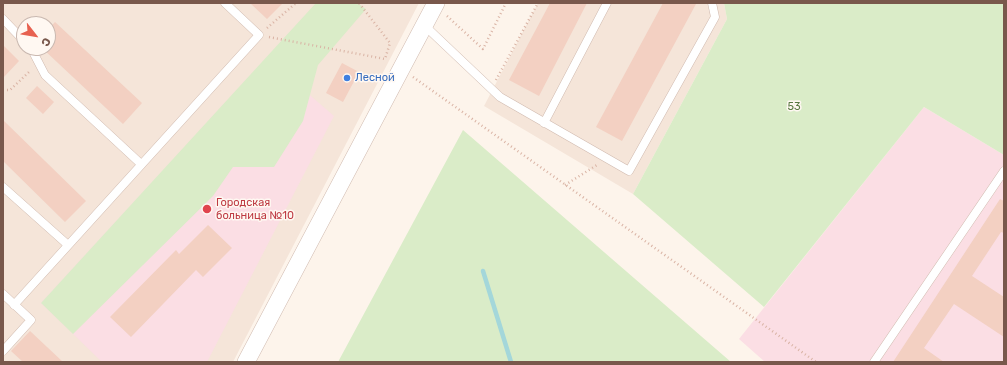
<!DOCTYPE html>
<meta charset="utf-8">
<style>
body{margin:0}
#map{position:relative;width:1007px;height:365px;overflow:hidden;background:#fdf4eb;font-family:Rubik,sans-serif}
canvas{display:block}
.frame{position:absolute;inset:0;border:4px solid #79584c;pointer-events:none}
.north{position:absolute;left:16px;top:16px;width:40px;height:40px;box-sizing:border-box;background:#fff8f2;border:1px solid #c9b8b0;border-radius:50%;rotate:121deg;font-size:11px;font-weight:700;line-height:16px;text-align:center;color:#79584c}
.north::after{content:'';display:block;margin:auto;width:14px;height:18px;background:#e76150;clip-path:polygon(50% 0,100% 100%,50% 72%,0 100%)}
</style>
<div id="map">
<canvas width="1007" height="365"></canvas>
<div class="frame"></div>
<div class="north">С</div>
</div>
<script>
const g = document.querySelector('canvas').getContext('2d');
g.lineJoin = 'round';
function fillPath(path, color) { g.fillStyle = color; g.fill(path, 'evenodd'); }
const poly = rows => new Path2D(rows.map(r => 'M' + r).join(''));
function trace(path, color, width, dash) { g.strokeStyle = color; g.lineWidth = width; g.lineCap = dash ? 'butt' : 'round'; g.setLineDash(dash || []); g.stroke(path); }
function label(font, color, halo, rows, align = 'center') {
  g.font = font + ' Rubik,sans-serif'; g.lineWidth = 3; g.setLineDash([]); g.textBaseline = 'middle'; g.strokeStyle = halo; g.fillStyle = color; for (const [text, x, y, turn = 0] of rows) {
    g.save(); g.translate(x, y); g.rotate((+turn || 0) * Math.PI / 180); g.textAlign = isNaN(turn) ? turn : align; if (halo) g.strokeText(text, 0, 0); g.fillText(text, 0, 0); g.restore();
  }
}
const residential = poly([
 [3,3,419,3,233,362,3,362],
 [24,24,48,24,48,48,24,48],
 [538,3,724,3,727,19,633,194,484,106]
]);
const medical = poly([
 [267,58,334,116,207,362,102,362,41,303],
 [924,107,1004,155,1004,362,765,362,739,339]
]);
const green = poly([
 [316,3,357,3,366,9,318,65,303,121,274,167,233,167,213,196,73,334,41,303],
 [724,3,1004,3,1004,155,924,107,764,307,633,194,727,19],
 [463,130,731,362,338,362]
]);
const stream = poly([
 [483,271,511,362]
]);
const building = poly([
 [250,3,283,3,267,19],
 [550,3,587,3,539,96,509,80],
 [663,3,696,4,622,141,596,127],
 [55,22,142,103,123,124,42,48,48,48,48,30],
 [3,45,19,61,3,78],
 [342,63,359,72,343,102,326,93],
 [37,86,54,102,43,114,26,98],
 [3,120,86,201,65,222,3,161],
 [1000,199,1004,201,1004,233,1001,232,972,276,1004,297,1004,337,954,304,924,348,944,362,893,362],
 [208,225,232,248,203,277,196,270,131,337,110,317,176,250,179,254],
 [30,331,63,362,23,362,11,351]
]);
const path = poly([
 [447,16,483,49,506,3],
 [267,28,296,3],
 [269,37,385,59,390,43,359,3],
 [413,77,816,362],
 [496,80,538,3],
 [3,90,10,90,30,71],
 [565,185,597,165]
]);
const lane = poly([
 [3,19,24,41],
 [424,25,500,97,629,171,715,17,712,3],
 [31,48,45,75,141,164],
 [544,123,607,3],
 [3,187,68,245],
 [3,294,31,320,3,351],
 [14,305,259,35,225,3],
 [874,362,1004,171]
]);
const street = poly([
 [246,362,436,3]
]);
const markers = [
 [347,78,4,"#3f7fe0"],
 [207,209,5,"#e0444e"]
];
const shopNames = [
 ["Лесной",355,78]
];
const parkNames = [
 ["53",794,107]
];
const healthNames = [
 ["Городская",216,203],
 ["больница №10",216,216]
];
fillPath(residential, '#f5e5d9');
fillPath(medical, '#fbdee4');
fillPath(green, '#daecc8');
trace(stream, '#a4d7da', 4.5);
fillPath(building, '#f3d0c2');
trace(lane, '#d0baaf', 9);
trace(street, '#d0baaf', 18);
trace(path, '#d9b3a4', 2.5, [1, 3]);
trace(lane, '#fff', 8);
trace(street, '#fff', 17);
for (const [x, y, r, color] of markers) { const dot = new Path2D(); dot.arc(x, y, r, 0, 2 * Math.PI); g.fillStyle = color; g.fill(dot); trace(dot, '#fff8f2', 1.5); }
label('11px', '#366cbe', '#fff8f2', shopNames, 'left');
label('11px', '#587941', '#fff8f2', parkNames);
label('11px', '#be3a42', '#fff8f2', healthNames, 'left');
</script>
